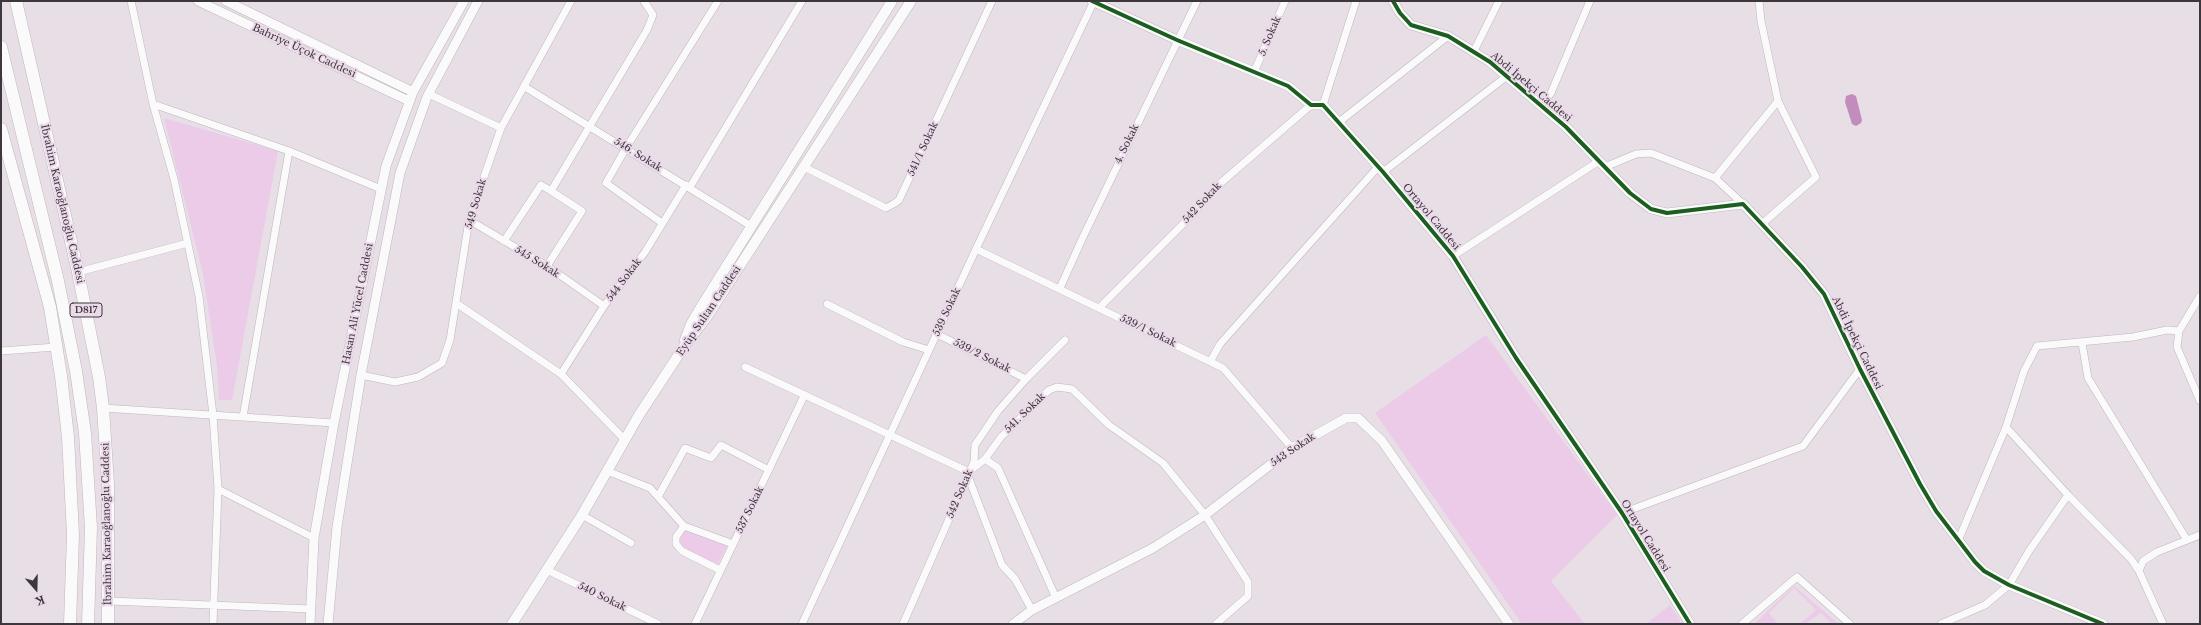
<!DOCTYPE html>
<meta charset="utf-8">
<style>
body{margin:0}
#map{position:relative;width:2201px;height:625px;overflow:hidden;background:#e7dee6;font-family:"Libre Baskerville",serif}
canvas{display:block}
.frame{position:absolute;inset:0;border:2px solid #3e363d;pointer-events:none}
.north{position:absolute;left:16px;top:569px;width:40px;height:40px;-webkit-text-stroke:3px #ebdae9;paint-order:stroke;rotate:160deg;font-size:11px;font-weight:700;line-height:16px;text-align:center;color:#3e363d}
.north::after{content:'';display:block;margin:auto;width:14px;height:18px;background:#3e363d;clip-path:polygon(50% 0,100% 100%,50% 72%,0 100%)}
</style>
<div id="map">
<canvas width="2201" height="625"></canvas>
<div class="frame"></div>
<div class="north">K</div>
</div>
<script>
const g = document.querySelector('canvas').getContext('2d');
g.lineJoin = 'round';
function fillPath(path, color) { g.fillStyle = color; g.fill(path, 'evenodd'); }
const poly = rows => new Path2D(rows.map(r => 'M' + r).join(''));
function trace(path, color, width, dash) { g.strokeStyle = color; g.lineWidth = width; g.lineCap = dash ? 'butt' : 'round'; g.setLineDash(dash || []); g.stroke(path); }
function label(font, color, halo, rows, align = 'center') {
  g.font = font + ' "Libre Baskerville",serif'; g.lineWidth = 4; g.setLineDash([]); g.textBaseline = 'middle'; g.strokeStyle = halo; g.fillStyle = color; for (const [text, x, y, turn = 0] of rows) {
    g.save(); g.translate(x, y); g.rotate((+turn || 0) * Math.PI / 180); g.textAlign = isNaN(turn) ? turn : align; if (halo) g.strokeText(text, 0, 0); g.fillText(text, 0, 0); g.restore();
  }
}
const green = poly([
 [164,118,278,151,232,400,219,400,217,366,203,274],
 [1486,335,1617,515,1551,581,1585,624,1522,624,1375,413],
 [684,529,727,546,717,565,683,548,679,539],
 [1794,586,1839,624,1832,624,1821,613,1805,624,1800,624,1816,610,1794,588,1769,613,1778,624,1754,624],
 [1670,605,1682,624,1646,624]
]);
const water = poly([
 [1852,94,1856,96,1862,120,1861,123,1856,126,1852,124,1845,102,1846,96]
]);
const minor = poly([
 [131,1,153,104,174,179,199,296,213,415,218,489,213,624],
 [1759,1,1761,21,1778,101,1816,177,1763,223],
 [1474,51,1499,1],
 [1254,72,1285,1],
 [525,87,751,226],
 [429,94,501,128],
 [153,104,289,151,381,189],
 [1323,105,1356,1],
 [1542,105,1551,93,1590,1],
 [1339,122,1448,36],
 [804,167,886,208,895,203,899,200,992,1],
 [1605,167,1636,154,1651,153,1715,178,1743,204],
 [1383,172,1507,76],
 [1715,178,1778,101],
 [690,187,802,1],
 [551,191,647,30,653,15,644,1],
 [469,220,547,266,604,306],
 [662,223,606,183,626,148,718,1],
 [504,241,541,185,551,191,582,211,547,266],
 [976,249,1223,368,1292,448],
 [1453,256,1599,161],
 [78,272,188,243],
 [1060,288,1083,237,1197,1],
 [2200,296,2179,331,2177,347,2200,401],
 [456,303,561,374,625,440],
 [827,304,903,342,929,350],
 [1099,308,1190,217,1216,187,1311,105],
 [937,334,1026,379],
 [2082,343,2088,378,2187,540],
 [1,351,56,347],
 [1210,362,1220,344,1378,167],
 [745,367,969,472,985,459,1001,437,1049,390,1057,387,1072,389,1109,425,1163,463,1205,515,1248,582,1248,596,1216,624],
 [561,374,604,306,645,252,686,185],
 [361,375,395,382,418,377,442,363,450,340,469,220,501,128,571,1],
 [103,408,334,423],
 [243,417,289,151],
 [2006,427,2024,371,2037,346,2133,337,2167,330,2179,331],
 [985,459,998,468,1056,598],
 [607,471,650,488,684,526,733,544],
 [968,476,1002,565,1015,579,1032,610],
 [218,489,314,538],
 [659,495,685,448,711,458,721,445,769,470],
 [2068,495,2131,559,2139,571],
 [1622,513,1803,446,1860,369],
 [582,515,631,543],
 [684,526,676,537,676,544,682,551,720,570],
 [547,570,658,624],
 [109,601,311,609],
 [695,624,804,396],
 [802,624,976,249,1094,1],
 [903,624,974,462,975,445,998,411,1026,379,1065,340],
 [1742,624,1797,577,1850,624],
 [1941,624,1985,605,2009,585,2029,551,2068,495,2006,427,1958,541],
 [2163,624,2139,571,2143,561,2157,552,2200,535]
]);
const tertiary = poly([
 [198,1,409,101],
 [226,1,413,92],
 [1092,1,1177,40,1288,86,1311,105,1323,105,1383,172,1453,256,1516,358,1622,513,1690,624],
 [1393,1,1400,13,1411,25,1448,36,1490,62,1566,127,1630,193,1651,209,1667,213,1743,204,1802,267,1824,294,1860,369,1920,484,1936,511,1975,562,1984,571,2009,585,2103,624],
 [310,624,314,538,334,423,386,166,413,92,464,1],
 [328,624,337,527,361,375,400,173,427,97,478,1],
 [1013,624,1032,610,1153,548,1205,515,1292,448,1346,418,1358,418,1382,441,1509,624]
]);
const secondary = poly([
 [685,340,691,324,701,307,892,1],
 [512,624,582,515,639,415,685,345,706,318,911,1]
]);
const trunk = poly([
 [16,1,78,272,99,377,103,408,108,484,108,624],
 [1,47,58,281,76,371,85,433,91,528,88,624],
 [1,129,50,307,61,376,68,437,73,535,70,624]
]);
const cycleway = poly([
 [1092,1,1177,40,1288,86,1311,105,1323,105,1383,172,1453,256,1516,358,1622,513,1690,624],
 [1393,1,1400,13,1411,25,1448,36,1490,62,1566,127,1630,193,1651,209,1667,213,1743,204,1802,267,1824,294,1860,369,1920,484,1936,511,1975,562,1984,571,2009,585,2103,624]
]);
const shields = [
 [86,310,32]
];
const shieldNames = [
 ["D817",86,310]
];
const streetNames = [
 ["5. Sokak",1270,36,-67],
 ["Bahriye Üçok Caddesi",304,51,25],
 ["Abdi İpekçi Caddesi",1531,87,40],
 ["4. Sokak",1127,144,-64],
 ["541/1 Sokak",923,149,-65],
 ["546. Sokak",638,155,32],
 ["542 Sokak",1202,203,-47],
 ["İbrahim Karaoğlanoğlu Caddesi",62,204,77],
 ["549 Sokak",476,204,-74],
 ["Ortayol Caddesi",1431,217,50],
 ["545 Sokak",537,262,32],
 ["544 Sokak",624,280,-53],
 ["Hasan Ali Yücel Caddesi",358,304,-79],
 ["Eyüp Sultan Caddesi",709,311,-56],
 ["539 Sokak",947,312,-65],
 ["539/1 Sokak",1148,331,26],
 ["Abdi İpekçi Caddesi",1857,343,64],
 ["539/2 Sokak",982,356,27],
 ["541. Sokak",1025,413,-44],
 ["543 Sokak",1293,450,-34],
 ["542 Sokak",960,494,-67],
 ["537 Sokak",750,510,-64],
 ["İbrahim Karaoğlanoğlu Caddesi",107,524,-91],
 ["Ortayol Caddesi",1645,536,58],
 ["540 Sokak",602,597,26]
];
fillPath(green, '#eccbe9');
fillPath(water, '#c28dbd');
trace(minor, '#beb7bd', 8);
trace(tertiary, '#beb7bd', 10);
trace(secondary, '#beb7bd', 11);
trace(trunk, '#beb7bd', 13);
trace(minor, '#fbfafb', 7);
trace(tertiary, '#fbfafb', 9);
trace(secondary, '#fbfafb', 10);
trace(trunk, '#fbfafb', 12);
trace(cycleway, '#1b5e20', 4);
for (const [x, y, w] of shields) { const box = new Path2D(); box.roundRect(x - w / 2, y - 7, w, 14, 3); g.fillStyle = '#ebdae9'; g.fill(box); trace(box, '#3e363d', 1); }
label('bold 9px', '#3e363d', null, shieldNames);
label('10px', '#3e363d', '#ebdae9', streetNames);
</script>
